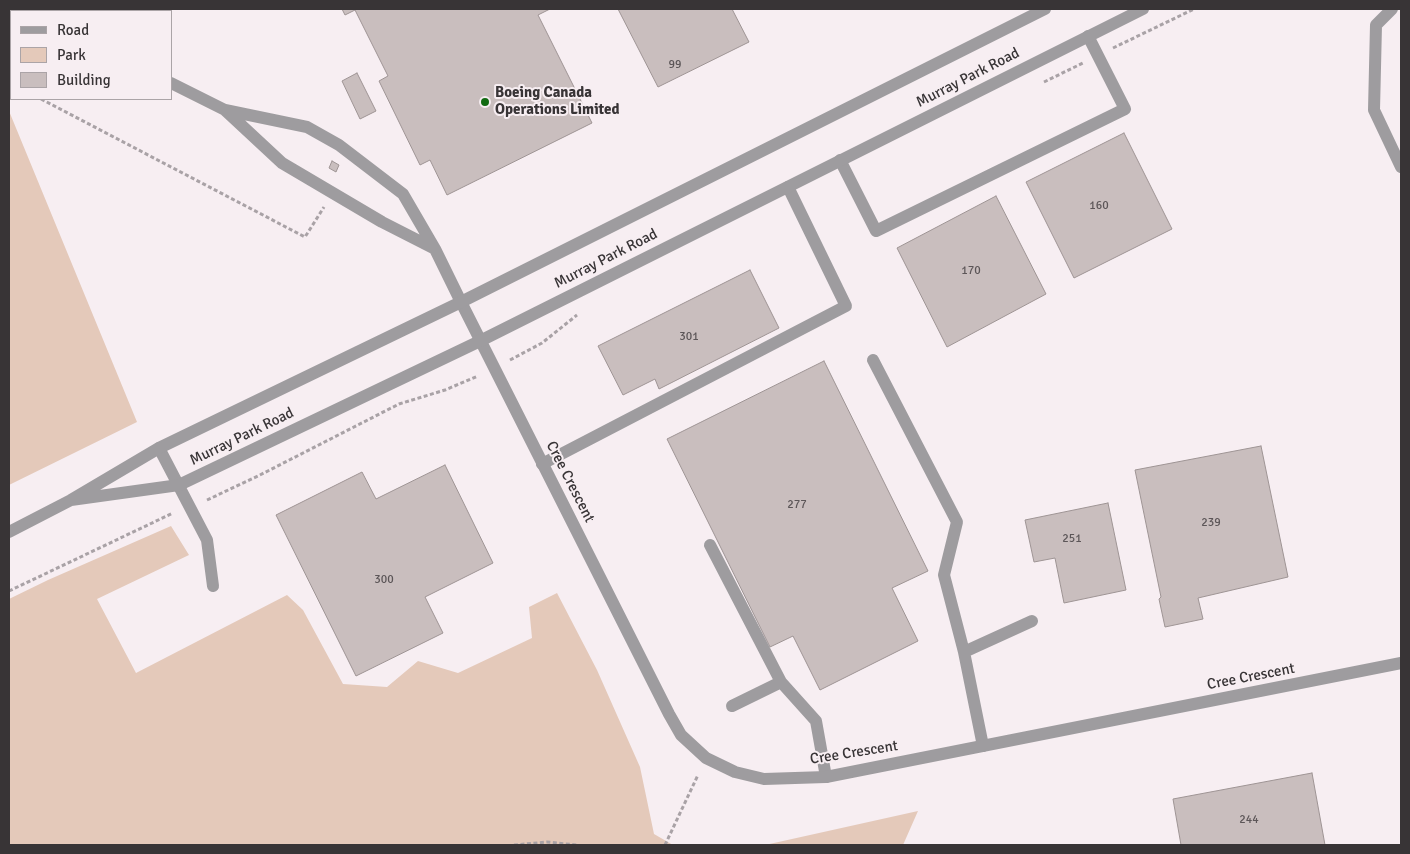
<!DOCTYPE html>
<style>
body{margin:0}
#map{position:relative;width:1410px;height:854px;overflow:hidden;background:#f7eef2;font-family:Signika,sans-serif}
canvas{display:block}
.frame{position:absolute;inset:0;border:10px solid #383436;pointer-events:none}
.legend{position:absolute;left:10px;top:10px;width:162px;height:90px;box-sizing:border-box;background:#f7eef2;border:1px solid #aba4a7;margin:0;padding:6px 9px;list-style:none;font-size:15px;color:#383436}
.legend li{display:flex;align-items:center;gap:10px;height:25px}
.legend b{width:25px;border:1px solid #aba4a7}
</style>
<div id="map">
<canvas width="1410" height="854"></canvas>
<div class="frame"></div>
<ul class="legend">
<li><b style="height:6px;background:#9e9c9f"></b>Road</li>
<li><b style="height:14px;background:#e4c9ba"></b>Park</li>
<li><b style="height:14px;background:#c9bebe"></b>Building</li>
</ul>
</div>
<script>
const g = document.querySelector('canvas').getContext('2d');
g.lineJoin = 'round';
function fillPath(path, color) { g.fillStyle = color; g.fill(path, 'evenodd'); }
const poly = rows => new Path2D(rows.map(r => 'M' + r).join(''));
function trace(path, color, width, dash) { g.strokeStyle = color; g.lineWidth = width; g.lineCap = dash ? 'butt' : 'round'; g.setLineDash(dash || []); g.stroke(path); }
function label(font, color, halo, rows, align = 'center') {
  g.font = font + ' Signika,sans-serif'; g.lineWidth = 4; g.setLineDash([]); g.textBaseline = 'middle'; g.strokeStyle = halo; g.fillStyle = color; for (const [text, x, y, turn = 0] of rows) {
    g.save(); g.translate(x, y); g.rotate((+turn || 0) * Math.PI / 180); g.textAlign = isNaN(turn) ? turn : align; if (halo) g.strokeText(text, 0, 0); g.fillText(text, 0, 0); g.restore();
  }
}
const green = poly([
 [9,111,137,422,9,485],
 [171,526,189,555,97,599,136,673,287,595,303,610,343,684,387,687,418,661,458,673,532,638,529,607,557,593,597,670,640,767,654,834,673,845,9,845,9,599,48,580],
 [918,811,903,845,765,845]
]);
const building = poly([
 [342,9,550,9,538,15,592,123,447,195,430,160,420,165,379,81,388,76,355,10,345,15,342,9],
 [618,9,732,9,749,42,658,87,618,9],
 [357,73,376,111,360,119,342,81,357,73],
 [1124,133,1172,229,1074,278,1026,182,1124,133],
 [332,161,339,165,336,172,329,168,332,161],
 [996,196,1046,294,947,347,897,248,996,196],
 [750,270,779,328,659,389,655,379,623,395,598,346,750,270],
 [824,361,928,571,892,588,918,641,820,690,793,636,770,647,667,439,824,361],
 [1261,446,1288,577,1198,598,1203,619,1165,627,1159,599,1161,597,1135,470,1261,446],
 [445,465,493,563,425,597,443,633,356,676,276,515,362,472,376,499,445,465],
 [1108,503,1126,590,1064,603,1055,558,1034,562,1025,520,1108,503],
 [1312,773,1325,845,1181,845,1173,799,1312,773]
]);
const path = poly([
 [1113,48,1194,9],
 [9,82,11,83],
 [1044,82,1083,63],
 [41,99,305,237,324,207],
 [510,360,542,343,577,315],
 [207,500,258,476,399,404,445,390,478,376],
 [9,591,173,513],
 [514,845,547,842,577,845],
 [665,845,698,775]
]);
const service = poly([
 [28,9,33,11],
 [1392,9,1376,25,1374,110,1401,167],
 [171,83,225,110,282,163,382,222,435,249],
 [225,110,307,127,339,145,403,194,435,249,461,302],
 [840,160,876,231,1125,109,1088,36],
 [873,360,957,522,944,575,964,652,983,746],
 [159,448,207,540,213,586],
 [542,464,846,306,788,187],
 [710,545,781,682,816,721,826,777],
 [964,652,1032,621],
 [732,706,781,682]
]);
const minor = poly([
 [461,302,669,714,681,735,706,758,735,772,764,779,826,777,1401,663]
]);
const tertiary = poly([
 [71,500,179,485,480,341,1143,9],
 [9,532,71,500,159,448,461,302,1045,9]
]);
const markers = [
 [485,102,5,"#116a11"]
];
const numberNames = [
 ["99",675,65],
 ["160",1099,206],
 ["170",971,271],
 ["301",689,337],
 ["277",797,505],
 ["239",1211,523],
 ["251",1072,539],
 ["300",384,580],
 ["244",1249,820]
];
const streetNames = [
 ["Murray Park Road",968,78,-27],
 ["Murray Park Road",606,259,-27],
 ["Murray Park Road",242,437,-26],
 ["Cree Crescent",570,482,63],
 ["Cree Crescent",1251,677,-11],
 ["Cree Crescent",854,753,-9]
];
const poiNames = [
 ["Boeing Canada",495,93],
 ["Operations Limited",495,110]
];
fillPath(green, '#e4c9ba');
fillPath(building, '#c9bebe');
trace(building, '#9e9494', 1);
trace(path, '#a9a2a6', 3, [4, 2.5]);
trace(service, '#9e9c9f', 12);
trace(minor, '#9e9c9f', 12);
trace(tertiary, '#9e9c9f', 12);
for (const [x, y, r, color] of markers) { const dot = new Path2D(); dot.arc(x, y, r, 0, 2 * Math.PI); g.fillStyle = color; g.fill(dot); trace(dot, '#f7eef2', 2); }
label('12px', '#5c5658', null, numberNames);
label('15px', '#383436', '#f7eef2', streetNames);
label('bold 15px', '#383436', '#f7eef2', poiNames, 'left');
</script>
